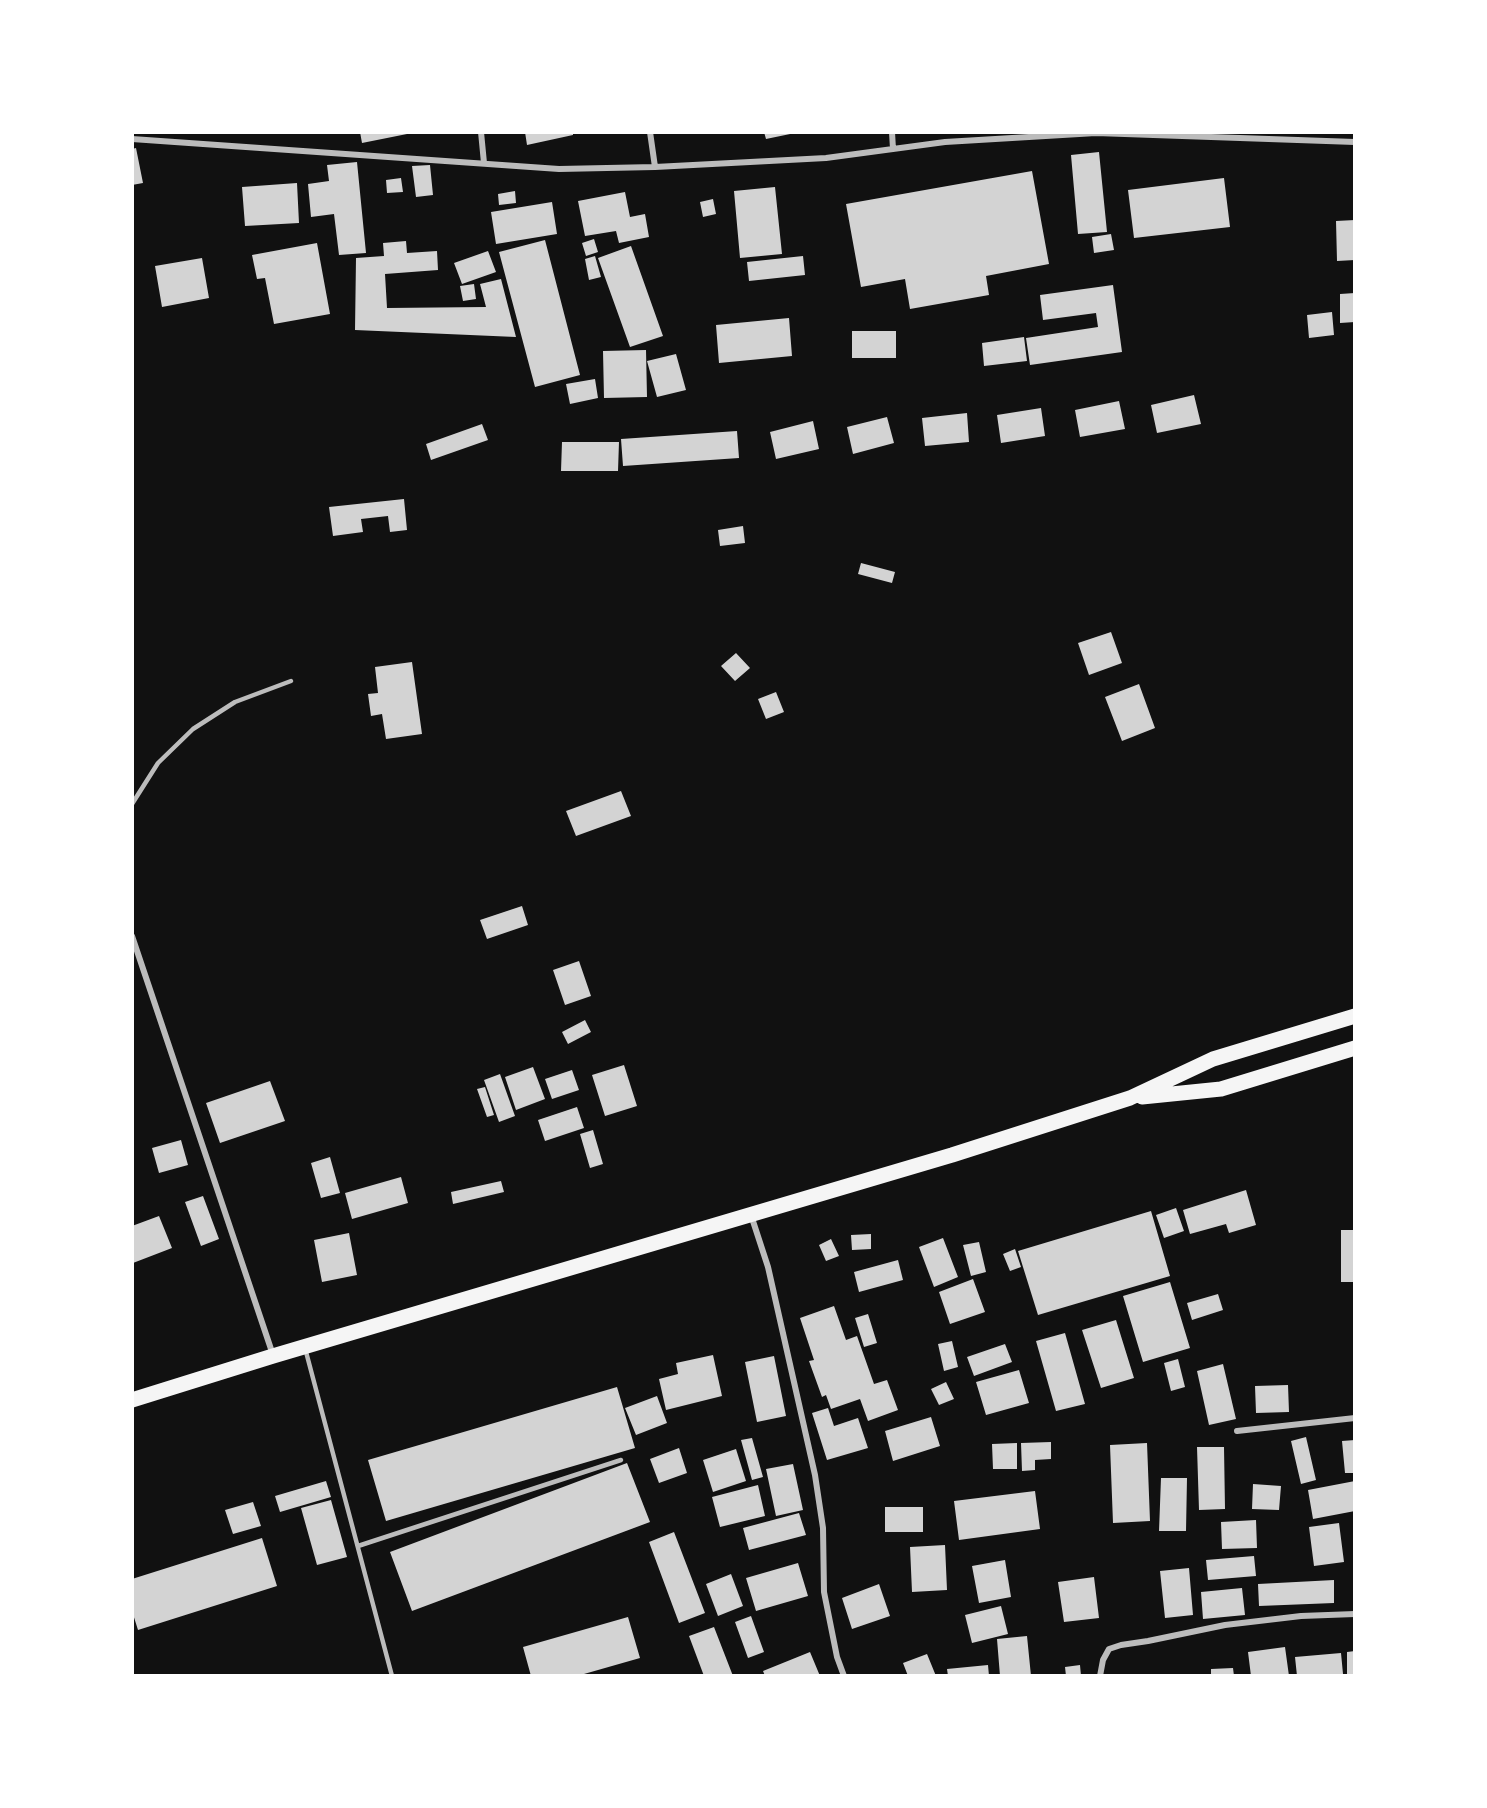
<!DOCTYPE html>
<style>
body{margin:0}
#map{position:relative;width:1487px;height:1808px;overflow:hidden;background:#111;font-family:"Space Grotesk",sans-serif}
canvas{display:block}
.frame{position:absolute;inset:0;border:134px solid #fff;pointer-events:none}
</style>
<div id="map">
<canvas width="1487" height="1808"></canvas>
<div class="frame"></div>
</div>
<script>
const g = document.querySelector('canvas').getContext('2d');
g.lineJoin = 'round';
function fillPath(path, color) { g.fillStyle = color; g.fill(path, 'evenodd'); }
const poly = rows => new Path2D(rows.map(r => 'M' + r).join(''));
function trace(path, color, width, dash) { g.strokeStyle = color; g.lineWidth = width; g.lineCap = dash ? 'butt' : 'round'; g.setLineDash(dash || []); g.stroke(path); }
const building = poly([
 [360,132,412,132,412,133,362,143],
 [525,132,573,132,573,135,527,145],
 [764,132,795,132,795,133,766,139],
 [136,148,143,183,132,185,132,149],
 [1099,152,1107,232,1078,234,1071,155],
 [357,162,366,253,339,255,334,214,311,217,308,184,329,181,327,165],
 [430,165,433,195,416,197,412,166],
 [1032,171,1049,264,986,276,989,295,910,309,905,279,861,287,846,204],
 [401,178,403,192,387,193,386,180],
 [1224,178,1230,227,1134,238,1128,190],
 [297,183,299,223,245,226,242,187],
 [775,187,782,254,740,258,734,191],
 [515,191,516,203,499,205,498,194],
 [625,192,630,217,645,214,649,237,619,243,616,231,585,236,578,201],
 [713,199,716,214,703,217,700,202],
 [552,202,557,234,496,244,491,212],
 [1355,220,1355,260,1337,261,1336,221],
 [1111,234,1114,250,1094,253,1092,237],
 [594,239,598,252,586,256,582,243],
 [545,240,580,375,535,387,499,252],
 [406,241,407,253,437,251,438,270,385,274,387,308,486,307,480,284,501,279,516,337,355,330,356,258,384,256,383,243],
 [317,243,330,314,274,324,265,278,257,279,252,255],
 [631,246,663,336,630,347,598,258],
 [488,251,496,272,462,284,454,263],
 [595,256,601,277,589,280,585,259],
 [803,256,805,275,749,281,747,262],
 [202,258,209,298,162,307,155,266],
 [474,284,476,299,463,301,460,286],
 [1113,285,1122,352,1030,365,1026,338,1098,327,1096,313,1043,320,1040,295],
 [1355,293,1355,322,1340,323,1340,294],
 [1332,312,1334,335,1309,338,1307,315],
 [789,318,792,356,719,363,716,325],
 [852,331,896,331,896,358,852,358],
 [1024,337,1027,361,984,366,982,343],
 [646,350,647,397,604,398,603,351],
 [676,354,686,390,657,397,647,361],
 [595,379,598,398,570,404,566,384],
 [1194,395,1201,424,1157,433,1151,405],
 [1119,401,1125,429,1080,437,1075,410],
 [1041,408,1045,436,1001,443,997,415],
 [967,413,969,442,925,446,922,418],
 [887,417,894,443,853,454,847,427],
 [813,421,819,449,776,459,770,432],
 [482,424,488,440,431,460,426,444],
 [737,431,739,458,623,466,621,439],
 [562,442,619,442,618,471,561,471],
 [404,499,407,530,390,532,388,516,361,519,363,532,333,536,329,507],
 [743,526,745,543,720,546,718,530],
 [861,563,895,572,892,583,858,574],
 [1111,632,1122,663,1089,675,1078,643],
 [736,653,750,668,735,681,721,666],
 [412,662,422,734,386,739,382,714,371,716,368,694,378,693,375,667],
 [1139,684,1155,728,1122,741,1105,697],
 [776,692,784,712,766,719,758,699],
 [621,791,631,816,576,836,566,811],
 [522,906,528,925,487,939,480,920],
 [579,961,591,996,565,1005,553,970],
 [585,1020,591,1032,568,1044,562,1032],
 [624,1065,637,1106,605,1116,592,1075],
 [533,1067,545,1099,516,1110,505,1077],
 [572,1070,579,1090,552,1099,545,1079],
 [500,1074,515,1116,499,1122,484,1080],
 [270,1081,285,1121,220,1143,206,1103],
 [485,1087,494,1115,487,1117,477,1089],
 [577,1107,584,1128,545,1141,538,1120],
 [593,1130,603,1164,590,1168,580,1134],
 [181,1140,188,1165,159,1173,152,1148],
 [330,1157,340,1193,321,1198,311,1163],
 [401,1177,408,1203,352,1219,345,1193],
 [501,1181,504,1192,453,1204,451,1192],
 [1246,1190,1256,1225,1229,1233,1226,1224,1190,1234,1183,1210],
 [203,1196,219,1239,201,1246,185,1202],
 [1176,1208,1184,1231,1164,1238,1156,1215],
 [1151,1211,1170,1276,1038,1315,1018,1251],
 [159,1216,172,1248,133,1263,132,1226],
 [1341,1230,1355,1230,1355,1282,1341,1282],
 [349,1233,357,1275,322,1282,314,1240],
 [871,1234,871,1249,852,1250,851,1235],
 [943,1238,958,1277,934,1287,919,1247],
 [831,1239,839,1256,826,1261,819,1245],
 [979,1242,986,1272,971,1276,963,1245],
 [1015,1249,1021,1267,1010,1271,1003,1254],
 [898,1260,903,1280,859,1292,854,1272],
 [973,1279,985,1312,950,1324,939,1292],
 [1170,1282,1190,1348,1143,1362,1123,1296],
 [1218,1294,1223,1310,1192,1320,1187,1303],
 [834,1306,846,1340,857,1336,874,1384,887,1380,898,1410,868,1421,860,1399,831,1409,826,1395,822,1397,809,1361,814,1360,800,1318],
 [868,1314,877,1343,864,1347,855,1318],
 [1116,1320,1134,1378,1101,1388,1082,1330],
 [1065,1333,1085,1404,1056,1411,1036,1341],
 [952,1341,958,1367,944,1371,938,1344],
 [1005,1344,1012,1362,974,1376,967,1357],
 [713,1355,722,1396,666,1410,659,1379,678,1374,676,1363],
 [774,1356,786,1416,757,1422,745,1362],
 [1178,1359,1185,1387,1171,1391,1164,1363],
 [1223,1364,1236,1419,1209,1425,1197,1371],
 [1019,1370,1029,1403,986,1415,976,1382],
 [946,1382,954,1399,939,1405,931,1389],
 [1288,1385,1289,1412,1256,1413,1255,1386],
 [617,1387,635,1448,386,1521,368,1460],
 [657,1396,667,1423,636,1435,625,1408],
 [828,1408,834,1426,858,1418,868,1448,827,1460,812,1413],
 [931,1417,940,1446,893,1461,885,1431],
 [1306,1437,1316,1480,1301,1484,1291,1441],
 [752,1438,763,1477,752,1480,741,1440],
 [1355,1440,1355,1473,1345,1473,1342,1441],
 [1051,1442,1051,1459,1035,1460,1035,1470,1022,1471,1021,1443],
 [1017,1443,1017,1469,993,1469,992,1444],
 [1147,1443,1150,1521,1113,1523,1110,1445],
 [1197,1447,1224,1447,1225,1509,1199,1510],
 [679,1448,687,1473,659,1483,650,1459],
 [736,1449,746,1481,713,1492,703,1460],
 [627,1463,650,1522,412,1611,390,1552],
 [793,1464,803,1510,776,1516,766,1469],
 [1161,1478,1187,1478,1186,1531,1159,1531],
 [326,1481,331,1497,280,1512,275,1496],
 [1355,1481,1355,1511,1313,1519,1308,1490],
 [1253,1484,1281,1486,1279,1510,1252,1509],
 [758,1485,765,1516,720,1527,712,1497],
 [1035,1491,1040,1529,959,1540,954,1501],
 [331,1500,347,1557,317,1565,301,1508],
 [253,1502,261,1526,233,1534,225,1510],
 [885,1507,923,1507,923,1532,885,1532],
 [799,1513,806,1535,749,1550,743,1528],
 [1256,1520,1257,1548,1222,1549,1221,1522],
 [1339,1523,1344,1562,1314,1566,1309,1527],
 [674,1532,705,1613,679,1623,649,1542],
 [262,1538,277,1586,138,1630,132,1611,132,1579],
 [945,1545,947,1590,912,1592,910,1547],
 [1254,1556,1256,1576,1208,1580,1206,1560],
 [1005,1560,1011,1597,979,1603,972,1566],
 [798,1563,808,1596,756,1611,746,1578],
 [1189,1568,1193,1615,1165,1618,1160,1571],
 [731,1574,743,1606,718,1616,706,1584],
 [1094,1577,1099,1618,1064,1622,1058,1582],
 [1334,1580,1334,1603,1259,1606,1258,1584],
 [879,1584,890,1616,852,1629,842,1598],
 [1242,1588,1245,1615,1203,1619,1201,1592],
 [1001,1606,1008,1634,972,1643,965,1615],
 [751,1616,764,1652,748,1658,735,1622],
 [628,1617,640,1658,577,1676,531,1676,523,1647],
 [714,1627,733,1676,704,1676,689,1636],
 [1027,1636,1031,1676,1000,1676,997,1639],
 [1285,1647,1289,1676,1251,1676,1248,1652],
 [1355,1651,1355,1676,1347,1676,1347,1652],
 [810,1652,820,1676,765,1676,763,1671],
 [1341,1653,1343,1674,1297,1676,1295,1657],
 [927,1654,936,1676,908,1676,903,1663],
 [988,1665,989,1676,948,1676,947,1669],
 [1080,1665,1081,1676,1066,1676,1065,1667],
 [1233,1668,1234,1676,1211,1676,1211,1669]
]);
const service = poly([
 [132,804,158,763,193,729,235,702,291,681],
 [305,1348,392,1676],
 [358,1546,621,1460]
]);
const minor = poly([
 [481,132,484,163],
 [650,132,655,167],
 [892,132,893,149],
 [132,139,559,169,655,167,826,158,945,142,1096,133,1355,142],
 [132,936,273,1355],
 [751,1215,768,1267,815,1475,823,1528,824,1592,837,1657,844,1676],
 [1237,1431,1355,1418],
 [1100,1676,1103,1660,1109,1649,1121,1645,1148,1641,1225,1625,1301,1616,1355,1614]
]);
const primary = poly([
 [1142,1097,1221,1089,1355,1048],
 [132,1400,273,1356,952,1155,1130,1098,1213,1059,1355,1016]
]);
fillPath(building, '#d3d3d3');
trace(service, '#bcbcbc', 4.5);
trace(minor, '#bcbcbc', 6);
trace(primary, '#f5f5f5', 15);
</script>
